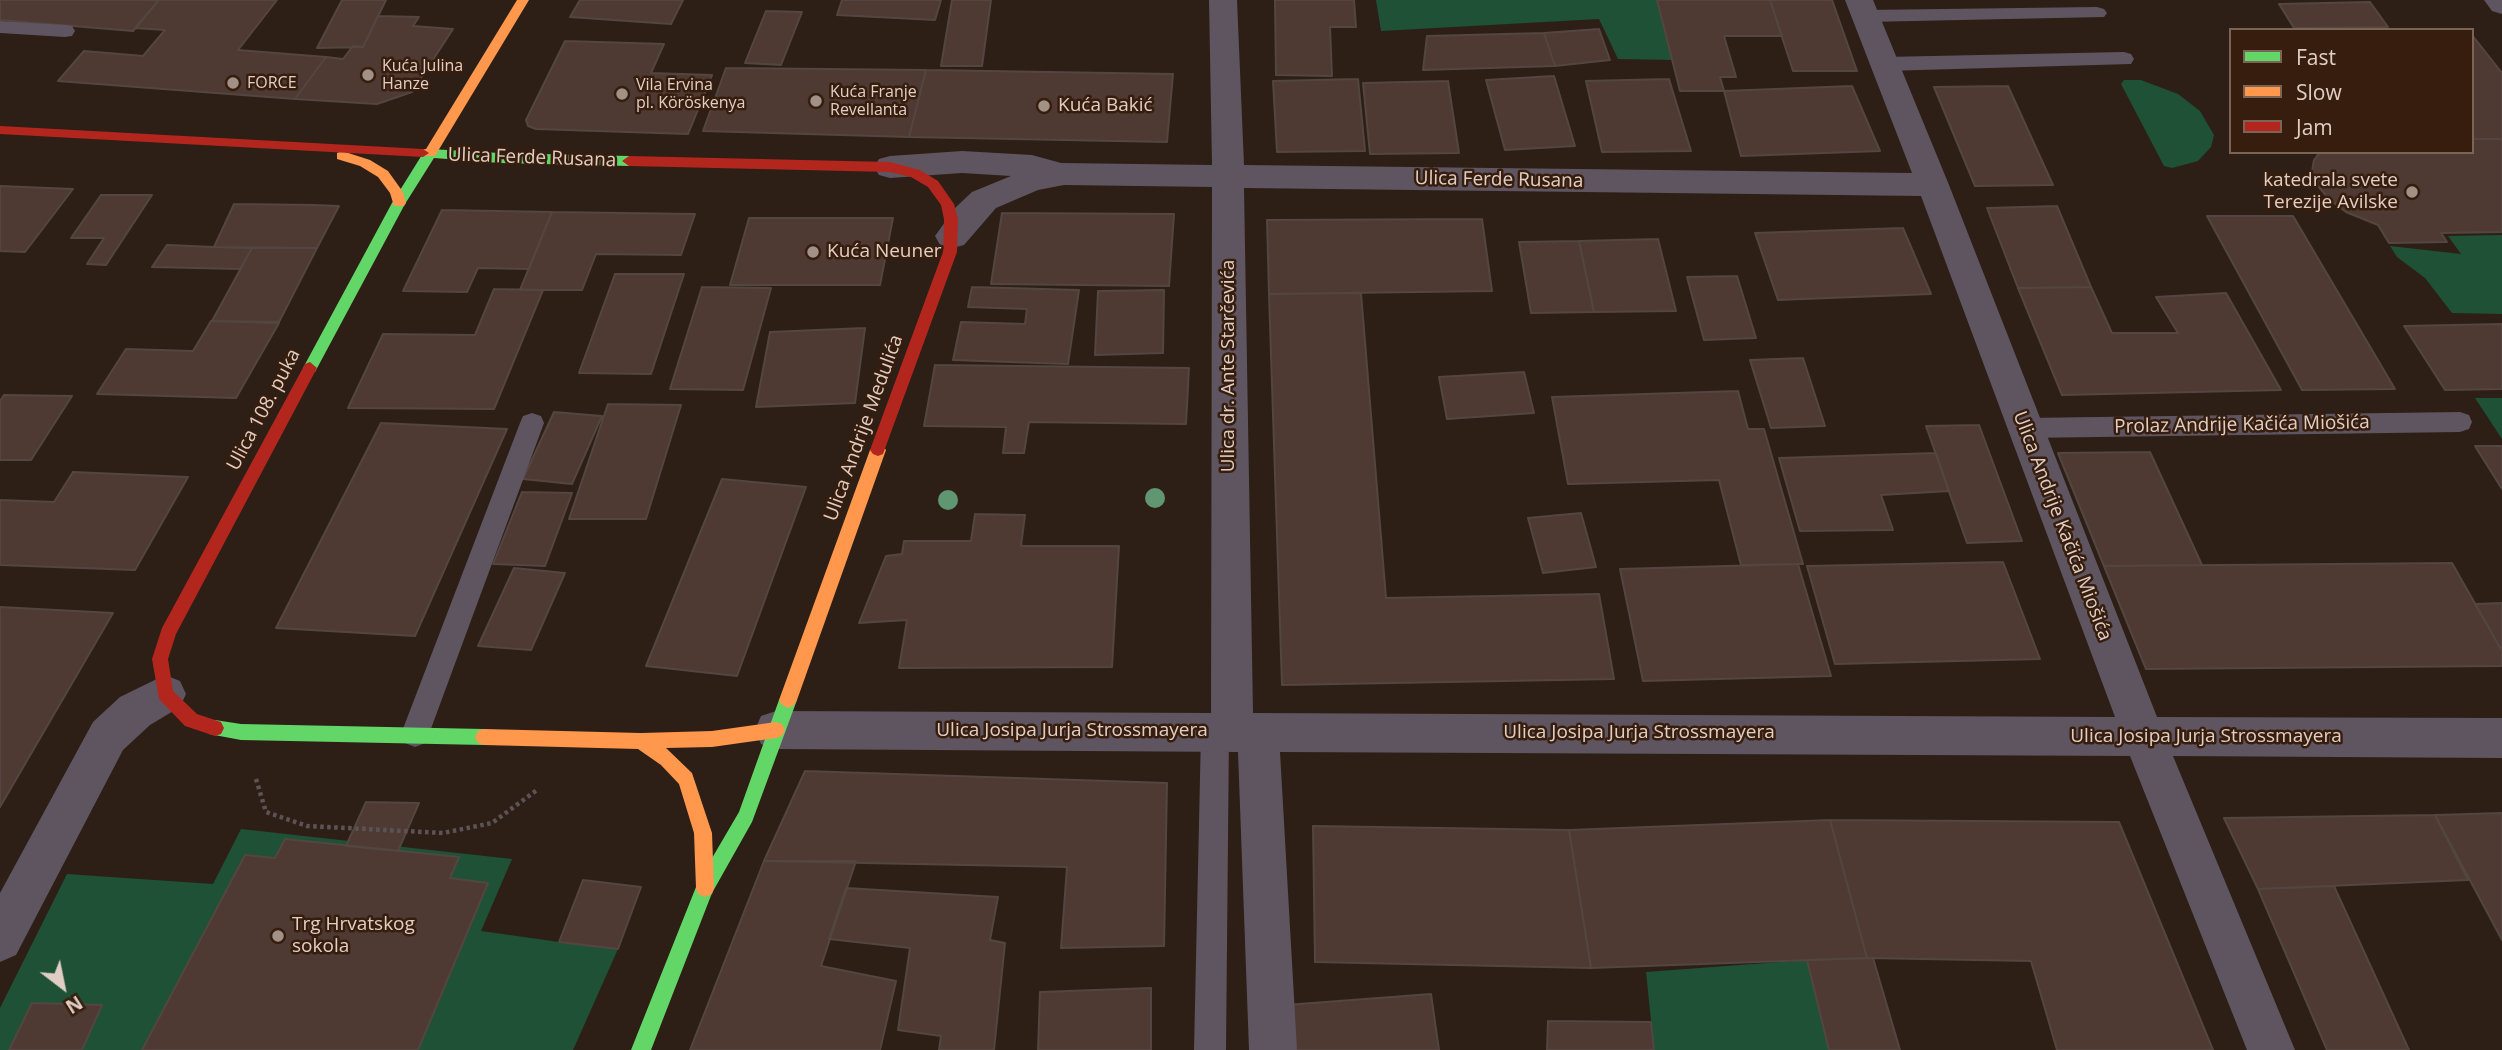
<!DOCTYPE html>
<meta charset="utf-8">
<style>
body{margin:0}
#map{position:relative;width:2502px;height:1050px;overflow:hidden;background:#2d1f16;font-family:"Open Sans",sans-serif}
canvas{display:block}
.legend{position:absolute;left:2229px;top:28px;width:245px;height:126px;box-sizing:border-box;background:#361d0d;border:2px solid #7a6456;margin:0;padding:9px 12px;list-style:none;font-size:21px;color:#e0cec4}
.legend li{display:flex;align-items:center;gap:14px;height:35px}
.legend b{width:35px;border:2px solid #7a6456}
.north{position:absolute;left:28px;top:952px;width:70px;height:70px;-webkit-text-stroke:5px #361d0d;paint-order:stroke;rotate:148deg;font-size:19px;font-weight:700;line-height:28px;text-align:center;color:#e0cec4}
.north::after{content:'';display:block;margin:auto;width:24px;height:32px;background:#e0cec4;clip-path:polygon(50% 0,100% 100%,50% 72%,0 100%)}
</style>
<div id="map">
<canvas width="2502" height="1050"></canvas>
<ul class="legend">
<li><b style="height:9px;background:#63d668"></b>Fast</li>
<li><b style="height:9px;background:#ff974d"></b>Slow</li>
<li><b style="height:9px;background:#b3261e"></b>Jam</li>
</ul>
<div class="north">N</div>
</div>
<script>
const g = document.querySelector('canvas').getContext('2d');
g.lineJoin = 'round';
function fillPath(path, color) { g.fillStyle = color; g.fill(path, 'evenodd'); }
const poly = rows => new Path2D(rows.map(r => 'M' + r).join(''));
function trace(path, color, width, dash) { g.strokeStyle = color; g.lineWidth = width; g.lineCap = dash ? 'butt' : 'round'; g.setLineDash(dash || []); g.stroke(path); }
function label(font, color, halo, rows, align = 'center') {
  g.font = font + ' "Open Sans",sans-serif'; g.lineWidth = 5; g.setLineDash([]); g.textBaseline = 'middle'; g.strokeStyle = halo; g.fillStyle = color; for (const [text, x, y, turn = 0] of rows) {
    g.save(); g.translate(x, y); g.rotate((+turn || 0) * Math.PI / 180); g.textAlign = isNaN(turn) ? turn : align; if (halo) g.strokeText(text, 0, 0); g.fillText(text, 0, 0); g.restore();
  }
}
const green = poly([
 [1376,0,1657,0,1673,60,1618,59,1599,19,1381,31],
 [2124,80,2141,80,2178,94,2200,111,2214,135,2211,147,2198,161,2172,168,2164,166,2121,84],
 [2502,235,2502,314,2452,313,2425,278,2397,257,2390,246,2461,254,2448,236],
 [2475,398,2502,398,2502,439],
 [241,829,512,859,481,931,559,942,583,880,641,887,618,949,573,1050,0,1050,0,1008,67,874,213,884],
 [1807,960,1829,1050,1654,1050,1646,972]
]);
const building = poly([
 [0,0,159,0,133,31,0,20,0,0],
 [159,0,277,0,238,50,326,57,295,99,58,81,84,51,143,56,165,30,135,28,159,0],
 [342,0,386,0,363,47,317,48,342,0],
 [580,0,683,0,671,24,570,17,580,0],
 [842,0,941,0,935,20,837,15,842,0],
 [952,0,991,0,982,66,941,66,952,0],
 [1275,0,1354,0,1356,27,1330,27,1332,76,1276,75,1275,0],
 [1657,0,1770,0,1782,36,1724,36,1736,77,1720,77,1724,91,1680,91,1657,0],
 [1770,0,1832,0,1857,71,1793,71,1770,0],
 [2370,2,2388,27,2294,28,2279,4,2370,2],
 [766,11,802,12,781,65,745,63,766,11],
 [378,16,419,17,413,26,453,29,412,92,377,104,295,99,326,57,343,59,353,46,363,47,378,16],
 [1599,29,1610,60,1555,66,1544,33,1599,29],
 [1544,33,1555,66,1423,70,1427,36,1544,33],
 [2472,35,2502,73,2502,139,2472,139,2472,35],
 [565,41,664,44,651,73,712,75,688,134,536,129,528,126,526,120,565,41],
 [726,68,926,70,909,137,703,131,726,68],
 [926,70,1173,74,1167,142,909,137,926,70],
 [1554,76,1575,146,1505,150,1486,80,1554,76],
 [1358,79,1365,151,1277,152,1273,81,1358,79],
 [1669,79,1691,151,1602,152,1586,81,1669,79],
 [1448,81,1459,153,1370,154,1363,83,1448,81],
 [1852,86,1880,151,1741,156,1724,91,1852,86],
 [2008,86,2053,185,1975,186,1934,87,2008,86],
 [2472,139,2502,139,2502,232,2441,233,2447,242,2389,243,2378,225,2346,212,2329,199,2317,185,2312,171,2314,160,2320,152,2472,152,2472,139],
 [0,186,73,189,25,252,0,251,0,186],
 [101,195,152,195,106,265,87,264,104,238,71,238,101,195],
 [234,204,314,205,339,206,317,248,214,247,234,204],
 [2057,206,2091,287,2018,288,1987,208,2057,206],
 [442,210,552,212,529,269,478,268,467,292,403,291,442,210],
 [552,212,695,214,681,255,596,254,582,290,520,290,552,212],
 [1002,213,1174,214,1169,286,991,284,1002,213],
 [2207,216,2293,216,2395,389,2302,390,2207,216],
 [749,218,893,218,880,285,730,285,749,218],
 [1482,219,1492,291,1269,294,1267,220,1482,219],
 [1903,228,1931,294,1778,300,1755,233,1903,228],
 [1658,239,1676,311,1594,312,1579,241,1658,239],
 [1579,241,1594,312,1531,313,1519,242,1579,241],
 [167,245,214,247,252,248,240,269,152,267,167,245],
 [252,248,317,248,279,322,212,321,252,248],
 [615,274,684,274,651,374,579,373,615,274],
 [1737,276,1756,338,1704,340,1687,277,1737,276],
 [702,287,771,288,743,390,670,389,702,287],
 [972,287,1079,290,1068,364,953,360,961,322,1025,324,1027,309,968,307,972,287],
 [2091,287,2112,333,2178,333,2156,297,2226,293,2281,390,2062,395,2018,288,2091,287],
 [494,289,543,290,494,409,348,408,383,334,475,335,494,289],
 [1164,290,1163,353,1095,355,1098,291,1164,290],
 [1361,293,1386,598,1599,594,1614,679,1282,685,1269,294,1361,293],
 [211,321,279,323,236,398,97,394,126,349,193,351,211,321],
 [2502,324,2502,389,2445,390,2404,326,2502,324],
 [865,328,855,403,756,407,770,332,865,328],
 [1803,358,1825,426,1771,428,1750,360,1803,358],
 [935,365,1189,368,1186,424,1029,422,1024,453,1003,453,1006,427,924,426,935,365],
 [1524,372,1534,413,1447,419,1439,377,1524,372],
 [1738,391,1748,429,1764,429,1803,564,1741,565,1719,480,1568,484,1552,397,1738,391],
 [4,395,72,396,31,460,0,460,0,401,4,395],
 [608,404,681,405,646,519,569,519,608,404],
 [554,412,602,416,572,484,523,479,554,412],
 [381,423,507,429,415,636,276,628,381,423],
 [1979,425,2022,541,1967,543,1926,426,1979,425],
 [2475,446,2502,446,2502,489,2475,446],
 [2150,452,2202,565,2104,566,2058,453,2150,452],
 [1936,453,1949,491,1881,495,1893,530,1800,531,1779,458,1936,453],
 [73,472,188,477,135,570,0,565,0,500,54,502,73,472],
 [722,479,806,487,737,676,646,666,722,479],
 [522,492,572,493,545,566,493,564,522,492],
 [1581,513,1596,567,1543,573,1528,518,1581,513],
 [975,514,1025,515,1021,546,1119,546,1112,667,899,668,907,620,859,623,886,556,902,554,904,541,971,541,975,514],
 [2003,562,2040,659,1835,664,1807,566,2003,562],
 [2452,563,2502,651,2502,666,2146,669,2104,566,2452,563],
 [1798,564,1831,676,1643,681,1620,569,1798,564],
 [514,568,565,573,531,650,478,646,514,568],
 [2502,603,2502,651,2475,604,2502,603],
 [0,607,113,613,0,807,0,607],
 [805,771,1167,783,1164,946,1061,948,1067,867,764,861,805,771],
 [366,802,419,803,398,851,346,846,366,802],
 [2502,813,2502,940,2435,815,2502,813],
 [2435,815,2468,880,2258,889,2224,818,2435,815],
 [1830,820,1867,958,1591,968,1569,830,1830,820],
 [1830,820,2119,822,2213,1050,2057,1050,2031,961,1867,958,1830,820],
 [1313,826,1569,830,1591,968,1315,962,1313,826],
 [285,839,459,857,450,878,488,883,418,1050,142,1050,245,855,275,858,285,839],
 [764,861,856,861,821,966,896,981,880,1050,690,1050,764,861],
 [583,880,641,887,618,949,559,942,583,880],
 [2334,886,2409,1050,2327,1050,2258,889,2334,886],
 [846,888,998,897,990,940,1005,943,994,1050,939,1050,941,1036,898,1030,910,948,829,939,846,888],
 [1873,958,1900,1050,1829,1050,1807,960,1873,958],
 [1151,988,1151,1050,1038,1050,1040,992,1151,988],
 [1431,994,1439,1050,1290,1050,1286,1005,1431,994],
 [32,1003,102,1005,82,1050,9,1050,32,1003],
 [1548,1021,1651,1022,1654,1050,1547,1050,1548,1021]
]);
const path = poly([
 [256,779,266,812,307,826,443,833,492,823,537,790]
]);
const lane = poly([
 [2097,7,2104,9,2107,13,2104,17,1865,22,1858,20,1855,16,1858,12,1865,10,2097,7],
 [0,21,65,25,72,26,75,31,72,36,65,37,0,33,0,21],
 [2124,52,2131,54,2134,59,2131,64,1884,71,1877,69,1874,64,1877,59,1884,57,2124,52],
 [2460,412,2469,415,2472,422,2469,429,2460,432,2025,438,2016,435,2012,428,2016,421,2025,418,2460,412],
 [532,413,541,416,544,423,429,734,425,743,415,747,405,743,401,734,520,423,523,416,532,413],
 [1215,719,1225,723,1229,732,1226,1050,1194,1050,1201,732,1205,723,1215,719]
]);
const street = poly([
 [1209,0,1237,0,1244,165,1912,173,1845,0,1873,0,1949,185,2157,717,2502,718,2502,758,2173,756,2295,1050,2247,1050,2130,756,1280,752,1297,1050,1249,1050,1238,752,776,749,761,744,755,730,761,716,776,711,1211,713,1212,187,1064,185,1038,190,996,208,964,245,952,248,940,245,935,236,956,207,972,192,1011,176,962,173,890,178,879,175,874,167,879,159,890,156,962,151,1032,155,1061,163,1212,165,1209,0],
 [1244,188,1921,196,2115,717,1253,713,1244,188],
 [2484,0,2502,0,2502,14,2492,11,2484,0],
 [165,675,180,681,186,694,180,707,150,725,123,750,16,955,0,962,0,893,93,722,120,697,165,675]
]);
const fast = poly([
 [430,149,500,153,629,156,636,161,629,166,500,163,434,158,405,204,315,372,305,372,303,368,392,203,425,150,430,149],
 [788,692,794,695,797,700,752,822,712,893,651,1050,631,1050,698,882,739,812,779,700,782,695,788,692],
 [215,720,241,724,484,729,490,731,493,737,490,743,484,745,241,740,209,734,206,728,209,722,215,720]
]);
const slow = poly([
 [517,0,529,0,435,156,418,156,418,150,426,149,517,0],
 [342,151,370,160,388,171,403,192,406,203,404,206,394,206,390,193,378,177,360,166,337,159,337,153,342,151],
 [878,444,883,446,886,450,797,700,794,705,788,708,782,705,779,700,870,450,873,446,878,444],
 [776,722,782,724,785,730,782,736,776,738,712,747,666,748,692,773,712,833,714,888,712,894,705,897,698,894,696,888,694,833,679,784,661,765,638,749,484,745,478,743,475,737,478,731,484,729,641,733,712,731,776,722]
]);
const jam = poly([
 [0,126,423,149,429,153,423,157,0,134,0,126],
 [629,156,890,162,920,170,938,181,954,204,958,219,957,252,883,454,878,456,873,454,870,450,943,252,944,219,941,205,928,187,911,177,890,172,629,166,622,161,629,156],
 [310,362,317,368,176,634,168,659,173,691,197,714,221,722,224,728,221,734,215,736,185,726,159,699,152,659,162,628,305,364,310,362]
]);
const trees = [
 [1155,498],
 [948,500]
];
const markers = [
 [368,75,7,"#a19187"],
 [233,83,7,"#a19187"],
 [622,94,7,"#a19187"],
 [816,101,7,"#a19187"],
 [1044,106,7,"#a19187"],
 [2412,192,7,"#a19187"],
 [813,252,7,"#a19187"],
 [278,936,7,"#a19187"]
];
const farPoinames = [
 ["Kuća Julina",382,66],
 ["Hanze",382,84],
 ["FORCE",247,83],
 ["Vila Ervina",636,85],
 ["pl. Köröskenya",636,103],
 ["Kuća Franje",830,92],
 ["Revellanta",830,110]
];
const poiNames = [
 ["Kuća Bakić",1058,106],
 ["katedrala svete",2398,181,"right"],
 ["Terezije Avilske",2398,203,"right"],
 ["Kuća Neuner",827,252],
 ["Trg Hrvatskog",292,925],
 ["sokola",292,947]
];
const streetNames = [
 ["Ulica Ferde Rusana",532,158,2],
 ["Ulica Ferde Rusana",1499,180,1],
 ["Ulica dr. Ante Starčevića",1229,366,-90],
 ["Ulica 108. puka",264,410,-62],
 ["Prolaz Andrije Kačića Miošića",2242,425,-1],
 ["Ulica Andrije Medulića",864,428,-70],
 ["Ulica Andrije Kačića Miošića",2062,526,69],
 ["Ulica Josipa Jurja Strossmayera",1072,731],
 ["Ulica Josipa Jurja Strossmayera",1639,733],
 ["Ulica Josipa Jurja Strossmayera",2206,737]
];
fillPath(green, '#1e5136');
fillPath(building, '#4e3a33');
trace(building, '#534640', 2);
trace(path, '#5c5357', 4.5, [3.5, 3.5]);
fillPath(lane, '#5e5560');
fillPath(street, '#5e5560');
fillPath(fast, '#63d668');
fillPath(slow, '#ff974d');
fillPath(jam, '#b3261e');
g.fillStyle = '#609772';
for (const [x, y] of trees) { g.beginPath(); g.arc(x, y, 10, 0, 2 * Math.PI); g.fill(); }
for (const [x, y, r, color] of markers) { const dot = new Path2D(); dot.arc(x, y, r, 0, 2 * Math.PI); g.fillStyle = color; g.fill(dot); trace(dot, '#361d0d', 2.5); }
label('16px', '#e0cec4', '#361d0d', farPoinames, 'left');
label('19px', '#e0cec4', '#361d0d', poiNames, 'left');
label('19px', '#e0cec4', '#361d0d', streetNames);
</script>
